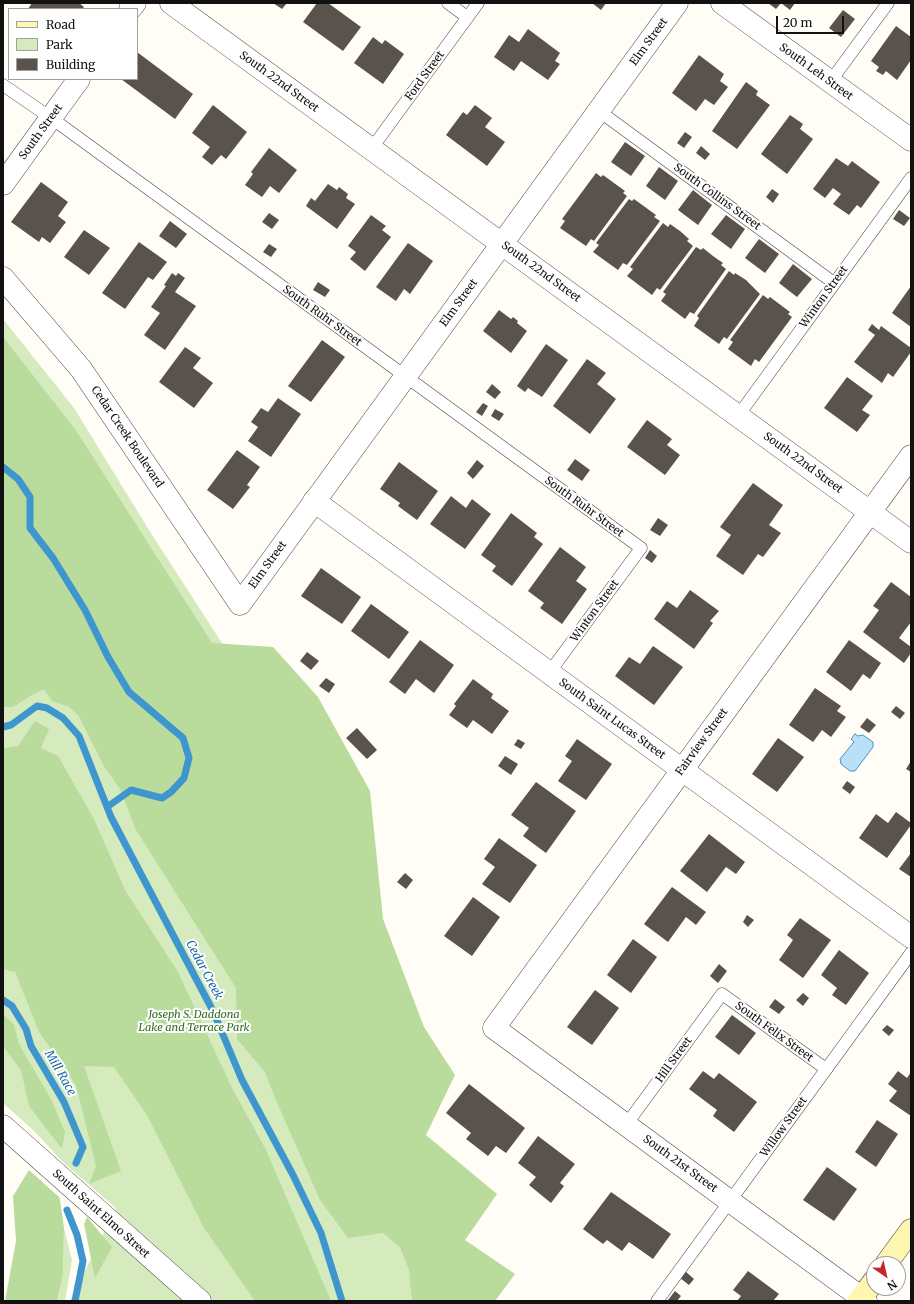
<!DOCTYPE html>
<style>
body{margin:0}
#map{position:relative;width:914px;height:1304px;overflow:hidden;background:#fffdf5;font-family:Merriweather,serif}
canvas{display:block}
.frame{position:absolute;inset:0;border:4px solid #111;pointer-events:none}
.legend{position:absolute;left:8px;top:8px;width:130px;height:72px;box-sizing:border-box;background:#fff;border:1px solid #a0a0a0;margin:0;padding:5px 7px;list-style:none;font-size:12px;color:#111}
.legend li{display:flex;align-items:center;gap:8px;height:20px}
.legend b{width:20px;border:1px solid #a0a0a0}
.north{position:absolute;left:866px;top:1256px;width:40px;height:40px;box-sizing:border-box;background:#fff;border:1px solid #a0a0a0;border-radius:50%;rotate:146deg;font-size:11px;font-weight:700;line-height:16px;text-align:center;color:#111}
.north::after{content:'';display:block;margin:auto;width:14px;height:18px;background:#c4262e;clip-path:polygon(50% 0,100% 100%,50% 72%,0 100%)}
.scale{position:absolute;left:776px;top:16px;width:68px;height:18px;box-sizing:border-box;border:2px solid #111;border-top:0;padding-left:5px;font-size:12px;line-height:14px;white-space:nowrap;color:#111;-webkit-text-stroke:3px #fff;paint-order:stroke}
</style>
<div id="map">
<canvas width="914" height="1304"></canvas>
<div class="frame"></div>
<ul class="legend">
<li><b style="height:5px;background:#fff6b0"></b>Road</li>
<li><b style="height:11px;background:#d5ebbd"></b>Park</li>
<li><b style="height:11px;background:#5a524d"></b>Building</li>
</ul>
<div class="north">N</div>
<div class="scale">20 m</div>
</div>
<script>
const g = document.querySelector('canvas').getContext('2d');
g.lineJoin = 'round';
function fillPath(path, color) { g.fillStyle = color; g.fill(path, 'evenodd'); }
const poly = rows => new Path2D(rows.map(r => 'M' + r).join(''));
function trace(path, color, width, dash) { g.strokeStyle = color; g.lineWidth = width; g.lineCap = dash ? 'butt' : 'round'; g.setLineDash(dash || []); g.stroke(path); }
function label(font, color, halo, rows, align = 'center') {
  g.font = font + ' Merriweather,serif'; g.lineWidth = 4; g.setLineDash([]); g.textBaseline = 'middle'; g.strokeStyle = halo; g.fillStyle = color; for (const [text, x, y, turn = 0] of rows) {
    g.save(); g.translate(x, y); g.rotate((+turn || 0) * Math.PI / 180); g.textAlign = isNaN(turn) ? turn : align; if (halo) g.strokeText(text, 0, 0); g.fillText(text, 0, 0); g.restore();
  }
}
const green = poly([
 [3,319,74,408,149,530,251,688,444,1301,70,1301,116,1208,65,1164,33,1130,3,1103],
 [64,1228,72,1260,65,1301,57,1301,63,1275]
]);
const forest = poly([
 [3,337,75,429,212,643,273,647,318,697,370,791,383,919,424,1027,455,1075,426,1135,497,1194,465,1240,515,1274,495,1301,412,1301,409,1270,400,1247,383,1233,348,1238,320,1200,275,1098,265,1072,237,1039,236,988,136,830,120,789,105,768,78,715,69,707,52,701,44,689,32,695,13,707,3,707],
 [35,721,49,729,41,748,58,756,94,819,125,890,178,972,232,1088,266,1150,331,1301,255,1301,204,1228,147,1115,114,1067,84,1066,121,1171,89,1184,96,1166,76,1085,39,1032,15,972,3,969,3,748,18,746],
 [3,1014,14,1025,19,1044,51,1099,65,1132,62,1149,29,1106,21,1070,3,1046],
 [29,1170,59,1197,60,1200,64,1228,63,1275,57,1301,5,1301,16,1241,13,1196],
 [87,1217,112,1247,95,1278,84,1224]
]);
const water = poly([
 [855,734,858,736,863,735,873,742,873,747,855,771,850,771,841,764,840,759,854,742,851,739,855,734]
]);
const stream = poly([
 [3,467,18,479,30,497,30,528,53,558,85,610,108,657,129,692,183,738,189,758,184,778,171,792,162,798,131,790,107,807],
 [3,727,11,725,37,706,47,708,63,718,79,736,111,817,213,1011,242,1080,293,1175,321,1233,342,1301],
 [3,1000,12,1006,26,1029,31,1046,64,1102,83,1147,76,1163],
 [67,1210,77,1235,83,1261,75,1301]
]);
const building = poly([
 [32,3,79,3,84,7,82,9,28,9],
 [273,3,287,3,282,9],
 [317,3,328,3,361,27,343,51,303,22],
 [592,3,606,3,601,10],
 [768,3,781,3,776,9],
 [781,3,795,3,790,10],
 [843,10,855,19,841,37,829,28],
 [896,26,911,37,911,60,897,80,886,71,883,75,876,71,879,67,871,61],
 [528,29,560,53,555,61,560,64,548,80,521,61,514,71,494,57,509,35,519,42],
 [373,37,382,44,385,40,404,54,383,84,354,63],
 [137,52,193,94,175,119,121,79,137,79],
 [699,55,724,74,720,81,728,87,714,105,705,99,696,111,672,93],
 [746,82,758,91,756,95,770,105,737,149,712,131],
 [213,105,247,132,226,159,221,155,212,165,202,157,210,147,192,133],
 [475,105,492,118,485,127,505,142,487,166,446,135,463,112,467,115],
 [790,115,803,124,800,129,813,139,787,174,761,154],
 [685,132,692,137,684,148,677,143],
 [625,142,645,156,631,176,611,162],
 [701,146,710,154,705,160,696,153],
 [269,148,297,170,279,193,270,186,262,197,245,185,253,174,251,172],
 [836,158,848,166,852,161,880,182,861,208,857,205,849,215,833,204,841,194,833,188,825,198,813,189],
 [659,167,678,181,665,200,646,186],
 [596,173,601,177,603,175,625,191,623,193,627,196,594,241,591,239,586,246,560,228,565,221,562,219],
 [41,182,68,202,58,216,66,222,50,243,42,237,39,242,11,222],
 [328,184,337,190,339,187,348,194,346,198,355,204,337,229,306,206,311,198,315,201],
 [772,189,779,194,773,203,766,197],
 [693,190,712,205,698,225,678,210],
 [629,199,632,201,634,199,656,215,654,217,660,221,627,265,623,263,618,270,593,252,599,245,596,243],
 [899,210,910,218,904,226,893,219],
 [269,213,279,220,272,229,262,222],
 [371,215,386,226,382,230,391,237,365,271,350,259,356,252,348,246],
 [726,215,745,229,731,249,711,234],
 [170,221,187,234,176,248,159,236],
 [663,223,668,227,670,224,680,231,689,239,687,241,693,246,660,290,657,288,652,295,627,276,633,269,630,267],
 [84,230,110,248,89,275,64,257],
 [759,239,779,254,765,273,745,258],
 [139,242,167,262,153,280,148,277,125,309,102,293],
 [408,243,433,261,410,294,404,289,396,301,376,287],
 [269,244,277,249,271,257,263,252],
 [696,247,701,250,703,248,713,256,723,263,721,265,726,269,694,314,690,312,685,319,661,301,666,294,663,292],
 [793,264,812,279,797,297,779,283],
 [729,271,734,275,735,273,746,280,760,294,727,339,724,337,719,344,694,326,699,318,697,316],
 [172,273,176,276,178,273,185,278,175,292,196,306,165,350,144,335,160,313,151,307,166,286,164,285],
 [318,282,330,290,325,297,313,290],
 [911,286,911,327,892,313],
 [763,295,768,299,770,297,790,312,788,314,792,317,759,362,755,359,751,366,728,349,733,342,730,340],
 [499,310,511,319,513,317,518,321,517,323,527,331,511,353,483,331],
 [872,324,879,330,881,326,911,348,911,352,893,377,888,373,882,383,854,362,875,335,868,330],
 [322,340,345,357,311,402,288,386],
 [546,344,568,360,542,397,528,388,525,392,517,386],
 [185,347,201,358,193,368,213,383,194,408,159,382],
 [587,359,606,373,597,384,616,399,590,434,553,406],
 [847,377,873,396,862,410,870,415,857,432,824,408],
 [492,384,501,392,495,399,486,392],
 [278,398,301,414,271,457,248,441,258,427,251,422,261,408,268,412],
 [483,403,488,406,482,416,476,412],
 [495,409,504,414,499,421,491,416],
 [647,420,672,439,667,445,680,455,665,475,627,447],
 [237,450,260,467,247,485,250,487,233,509,207,490],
 [575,459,590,470,582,481,567,470],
 [477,460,484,466,473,479,467,473],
 [399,462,438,491,417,520,398,506,400,503,380,489],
 [753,483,783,505,769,525,781,533,763,557,758,554,743,575,716,556,731,535,720,527],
 [451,496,466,508,472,499,491,514,465,549,430,524],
 [511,513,537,533,534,537,543,544,512,586,492,571,496,566,481,555],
 [658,518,668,525,660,536,650,530],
 [560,547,586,567,576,581,587,589,562,624,540,608,544,603,528,591],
 [650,550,657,556,652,563,645,558],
 [321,568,361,597,342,624,301,596],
 [891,582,911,597,911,622,899,638,911,647,911,653,904,663,863,632,879,610,873,606],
 [690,590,719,611,710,621,713,623,694,649,654,619,667,601,677,608],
 [371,604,409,632,389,659,351,631],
 [420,640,454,665,434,693,416,679,405,694,389,682],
 [849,640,881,663,870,679,863,674,851,691,826,672],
 [653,646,683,667,654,705,615,676,629,657,640,664],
 [307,652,319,661,311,670,300,661],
 [326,678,335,684,329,693,319,686],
 [473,679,493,694,491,698,509,711,492,734,473,720,467,728,449,715,456,706,454,704],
 [815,688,841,706,837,711,846,717,831,737,822,730,813,742,789,725],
 [896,706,905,713,900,719,891,712],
 [867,718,876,725,869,733,860,727],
 [357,728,377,750,367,759,346,738],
 [778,738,804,757,777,792,752,774],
 [518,739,525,743,521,749,514,745],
 [577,739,612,764,586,800,558,781,572,761,565,756],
 [505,756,518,764,511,775,498,766],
 [911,761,911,772,906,769],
 [847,781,855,787,850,794,842,788],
 [536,782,576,811,546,853,523,836,529,828,511,815],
 [896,812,911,823,911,825,887,858,859,838,876,814,888,823],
 [709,834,745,862,736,874,726,867,707,892,680,871],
 [499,838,537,865,510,903,482,884,495,867,484,859],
 [911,853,911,877,899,869],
 [405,873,413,880,406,889,397,882],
 [672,887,706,912,696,925,686,917,668,942,644,924],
 [473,897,500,917,472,956,444,936],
 [747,915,754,920,748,927,743,922],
 [800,918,831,940,803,978,779,960,793,940,787,935],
 [633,939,657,957,631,993,607,975],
 [839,950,869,973,846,1005,832,995,837,988,821,975],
 [719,964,727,971,718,983,710,976],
 [595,990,619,1008,592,1045,567,1027],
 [803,993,809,998,803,1006,796,1000],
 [775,999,785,1007,779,1014,769,1007],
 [732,1015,756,1033,739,1055,715,1037],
 [887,1025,894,1030,889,1036,882,1030],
 [703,1071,714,1079,719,1073,757,1102,734,1132,713,1116,717,1110,689,1089],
 [898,1071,907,1078,911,1072,911,1116,889,1101,897,1091,888,1084],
 [469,1084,525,1128,506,1153,496,1146,488,1156,466,1139,471,1133,446,1113],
 [877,1120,898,1134,876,1167,855,1152],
 [538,1136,575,1164,560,1183,564,1186,551,1203,529,1185,536,1177,518,1163],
 [827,1167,857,1189,834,1221,803,1200],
 [611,1192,671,1234,653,1259,629,1242,622,1251,607,1240,603,1244,583,1229],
 [685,1271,694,1279,689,1285,680,1278],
 [748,1271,779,1294,773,1301,737,1301,741,1296,733,1290],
 [675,1291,681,1296,677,1301,670,1301,668,1300]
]);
const lane = poly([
 [448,3,467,17],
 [830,82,888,3],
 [3,85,54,120,641,548,549,673],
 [599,111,834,283],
 [372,148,478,3],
 [738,416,911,178],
 [626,1125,722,994,826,1069],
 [657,1301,911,953]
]);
const street = poly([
 [171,3,911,542],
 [722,3,911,140],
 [130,9,135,3],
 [3,184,79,79],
 [3,278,81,369,240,604,677,3],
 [314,501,911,937],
 [3,1126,200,1301],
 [866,1301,494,1028,911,456]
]);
const secondary = poly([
 [886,1264,911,1230],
 [859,1301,874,1281]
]);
const streetNames = [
 ["Elm Street",649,42,-54],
 ["South Leh Street",816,72,36],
 ["Ford Street",425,76,-54],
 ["South 22nd Street",279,82,36],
 ["South Street",41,132,-54],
 ["South Collins Street",717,197,36],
 ["South 22nd Street",541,272,36],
 ["Winton Street",824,297,-54],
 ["Elm Street",459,303,-54],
 ["South Ruhr Street",322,316,36],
 ["Cedar Creek Boulevard",127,437,56],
 ["South 22nd Street",803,463,36],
 ["South Ruhr Street",584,507,36],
 ["Elm Street",268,565,-54],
 ["Winton Street",595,611,-54],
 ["South Saint Lucas Street",612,719,36],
 ["Fairview Street",702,742,-54],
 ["South Felix Street",774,1032,36],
 ["Hill Street",674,1060,-54],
 ["Willow Street",784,1127,-54],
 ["South 21st Street",680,1164,36],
 ["South Saint Elmo Street",101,1214,42]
];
const parkNames = [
 ["Joseph S. Daddona",194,1015],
 ["Lake and Terrace Park",194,1028]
];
const waterNames = [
 ["Cedar Creek",204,970,62],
 ["Mill Race",60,1073,60]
];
fillPath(green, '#d5ebbd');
fillPath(forest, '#b9dc9c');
fillPath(water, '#b9e0f7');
trace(water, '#3f96cf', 1);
trace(stream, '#3f96cf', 7);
fillPath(building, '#5a524d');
trace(lane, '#444', 13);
trace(street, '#444', 23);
trace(secondary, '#333', 23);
trace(lane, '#fff', 12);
trace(street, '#fff', 22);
trace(secondary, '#fff6b0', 22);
label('11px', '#111', '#fff', streetNames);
label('italic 11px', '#2f6b1f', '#fff', parkNames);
label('italic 12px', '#1768a6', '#fff', waterNames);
</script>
